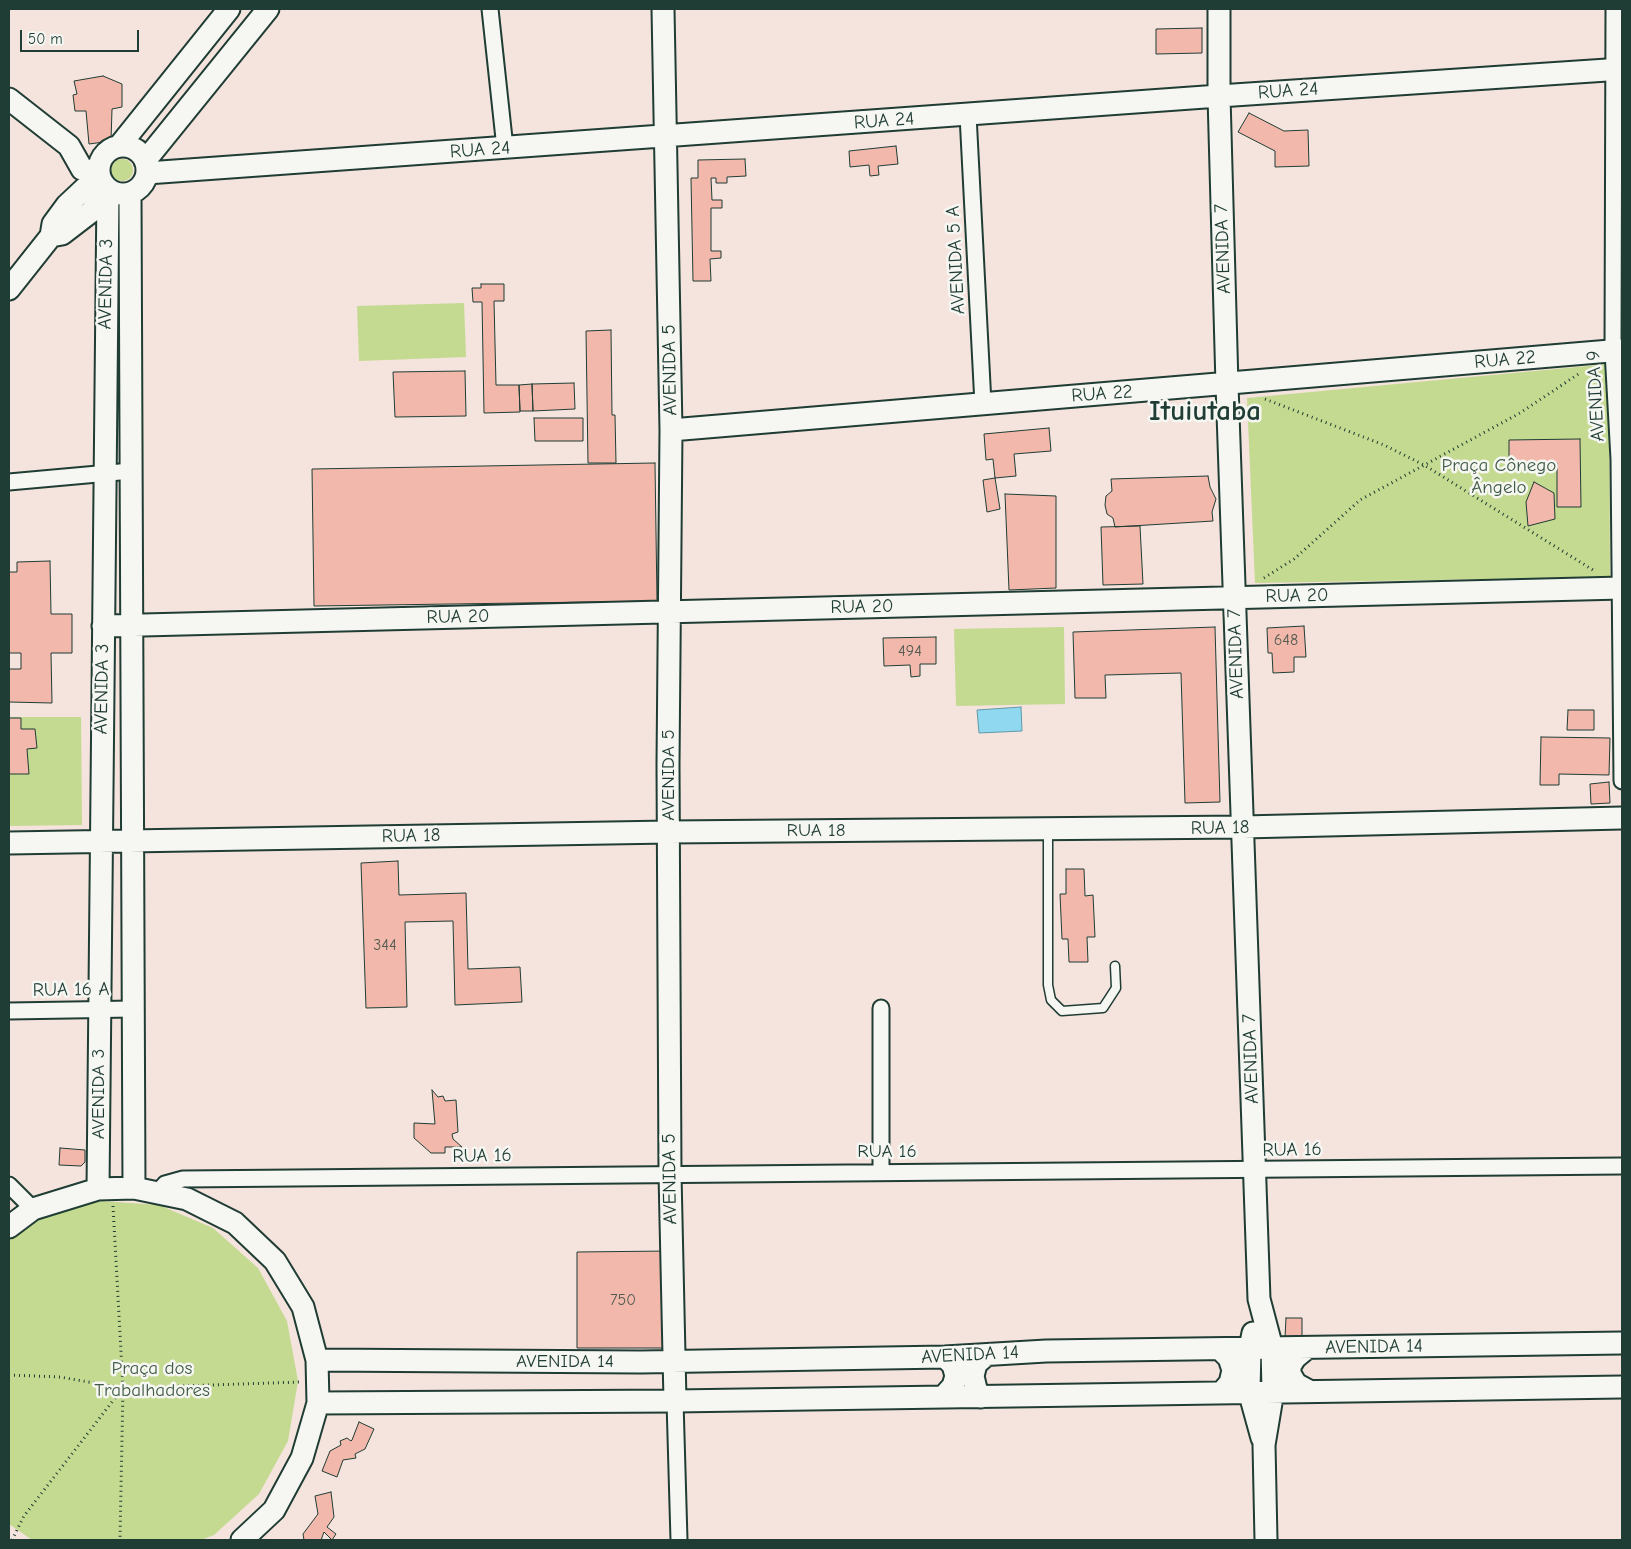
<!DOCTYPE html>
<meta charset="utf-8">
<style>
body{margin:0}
#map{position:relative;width:1631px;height:1549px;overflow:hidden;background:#f5e3dd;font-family:"Comic Neue",sans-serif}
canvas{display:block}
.frame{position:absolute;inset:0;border:10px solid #1f3d34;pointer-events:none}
.scale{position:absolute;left:20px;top:30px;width:119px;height:22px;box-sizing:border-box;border:2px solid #1f3d34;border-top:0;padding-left:6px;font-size:15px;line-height:18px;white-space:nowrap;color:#1f3d34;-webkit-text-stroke:4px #f6f6f2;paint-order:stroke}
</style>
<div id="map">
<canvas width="1631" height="1549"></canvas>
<div class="frame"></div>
<div class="scale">50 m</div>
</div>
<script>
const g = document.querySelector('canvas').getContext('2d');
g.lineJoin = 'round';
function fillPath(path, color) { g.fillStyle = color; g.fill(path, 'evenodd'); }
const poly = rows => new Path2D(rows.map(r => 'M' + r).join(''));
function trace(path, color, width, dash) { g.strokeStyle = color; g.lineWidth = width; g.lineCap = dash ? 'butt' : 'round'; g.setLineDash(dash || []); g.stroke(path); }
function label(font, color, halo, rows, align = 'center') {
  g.font = font + ' "Comic Neue",sans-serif'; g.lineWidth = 5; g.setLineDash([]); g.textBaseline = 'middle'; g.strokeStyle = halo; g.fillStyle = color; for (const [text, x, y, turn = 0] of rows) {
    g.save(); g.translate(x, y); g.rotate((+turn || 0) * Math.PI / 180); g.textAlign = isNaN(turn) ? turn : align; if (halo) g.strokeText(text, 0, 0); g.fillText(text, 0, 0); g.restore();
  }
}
const green = poly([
 '111 170a11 11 0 1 1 22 0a11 11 0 1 1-22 0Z',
 [464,303,466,357,359,361,357,306],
 [1609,364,1610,577,1255,583,1247,398],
 [1064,627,1065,704,956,706,954,629],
 [9,717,81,717,82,825,9,826],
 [101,1201,159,1205,213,1228,258,1268,287,1321,298,1381,288,1441,259,1494,214,1535,201,1540,32,1540,9,1524,9,1239,45,1215]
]);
const water = poly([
 [1021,707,1022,731,979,733,977,710,1021,707]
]);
const building = poly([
 [1202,28,1202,53,1156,54,1156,29,1202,28],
 [103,76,122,84,122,107,112,109,111,141,89,144,86,111,75,111,73,95,77,94,74,81,103,76],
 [1249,113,1284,131,1308,130,1309,166,1275,167,1275,151,1238,132,1249,113],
 [896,146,898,164,878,166,879,175,870,176,869,165,850,167,849,151,896,146],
 [745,159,746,176,727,177,727,183,716,183,716,178,711,178,712,200,722,200,722,208,711,208,711,251,721,251,721,258,710,259,711,281,693,281,691,178,698,178,698,160,745,159],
 [481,284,504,284,504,301,494,301,496,385,519,385,520,412,484,413,482,302,473,302,472,288,481,288,481,284],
 [611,330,612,415,615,415,616,463,588,463,586,331,611,330],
 [465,371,466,416,395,417,393,372,465,371],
 [574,383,575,409,533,411,532,384,574,383],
 [532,384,533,411,520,411,519,385,532,384],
 [534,418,583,418,583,441,535,441,534,418],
 [1049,428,1051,451,1014,454,1016,476,995,478,993,459,986,460,984,434,1049,428],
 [1580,439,1581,507,1557,507,1557,463,1509,464,1509,440,1580,439],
 [655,463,657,601,314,606,312,469,655,463],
 [1208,476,1210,487,1216,499,1212,512,1213,521,1115,527,1113,518,1107,514,1105,505,1106,496,1112,491,1111,479,1208,476],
 [995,478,1000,509,987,512,983,480,995,478],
 [1534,482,1554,493,1555,519,1528,526,1526,502,1534,482],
 [1005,494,1056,496,1056,588,1009,590,1005,494],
 [1140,526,1143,584,1103,585,1101,527,1140,526],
 [50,561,51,614,72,614,72,653,51,653,52,703,9,702,9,669,21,669,21,653,9,653,9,572,17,572,17,562,50,561],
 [1304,626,1306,657,1294,657,1294,672,1273,673,1272,653,1268,653,1267,628,1304,626],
 [1215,627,1220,802,1185,803,1181,673,1105,675,1106,698,1075,698,1073,632,1215,627],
 [936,637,936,664,920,664,920,676,911,677,910,665,884,666,883,638,936,637],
 [1568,710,1594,710,1594,730,1567,730,1568,710],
 [9,718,21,718,21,729,35,729,37,748,27,749,29,774,9,774,9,718],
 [1541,737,1610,738,1609,775,1559,774,1559,785,1540,785,1541,737],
 [1609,782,1610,803,1591,804,1590,784,1609,782],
 [398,861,399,895,466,893,468,969,520,967,522,1002,455,1005,453,921,405,922,407,1007,366,1008,361,863,398,861],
 [1066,869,1084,869,1085,896,1093,895,1095,937,1087,937,1088,962,1069,962,1068,939,1062,939,1060,894,1066,894,1066,869],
 [432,1090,438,1097,443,1096,445,1101,456,1100,458,1132,452,1134,453,1139,462,1147,445,1147,445,1153,431,1153,414,1138,414,1123,435,1124,432,1090],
 [60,1148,85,1150,85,1162,81,1166,59,1165,60,1148],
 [669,1251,669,1348,577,1348,577,1252,669,1251],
 [1286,1318,1302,1318,1302,1338,1285,1338,1286,1318],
 [359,1422,374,1429,365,1449,355,1454,356,1458,343,1460,337,1477,322,1471,330,1451,341,1445,340,1441,347,1438,351,1441,352,1440,359,1422],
 [331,1492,334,1517,327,1527,336,1534,332,1540,324,1532,321,1540,304,1540,303,1534,318,1514,315,1496,331,1492]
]);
const path = poly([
 [1265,399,1384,445,1424,465,1593,570],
 [1264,578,1294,559,1360,500,1520,413,1580,373],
 [113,1206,123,1388,120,1540],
 [9,1375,60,1377,123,1388,300,1382],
 [12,1540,24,1516,122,1389]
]);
const lane = poly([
 [1048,830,1048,985,1051,1000,1062,1011,1103,1008,1116,988,1115,966]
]);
const street = poly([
 [490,9,505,148],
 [1614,9,1613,351,1619,459,1622,781],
 [968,115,983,404],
 [9,482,131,471],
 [881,1008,881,1172],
 [9,1011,133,1009],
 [9,1185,33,1209],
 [157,1193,165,1184,183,1179,1622,1166],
 [675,1401,679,1540]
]);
const secondary = poly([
 [663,9,671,430,668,764,670,1174,675,1401],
 [1219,9,1219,96,1227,385,1259,1299,1272,1348,1273,1391,1264,1445,1266,1540],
 [9,99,69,146,82,169,99,172],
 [120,145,229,9],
 '99 170a24 24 0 1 1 48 0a24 24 0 1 1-48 0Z',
 [145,161,268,9],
 [147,173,1219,96,1622,69],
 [130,193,134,1188],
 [51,236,62,234,92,211,106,188],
 [9,289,51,236,53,224,67,205,99,175],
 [671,430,1622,350],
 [103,626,1622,588],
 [9,843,669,832,1243,827,1622,818],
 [98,1189,108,190],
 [9,1227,33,1209,98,1189,134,1188,187,1199,235,1223,275,1261,303,1307,317,1360,318,1403,302,1458,274,1510,242,1540],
 [1253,1333,1250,1348,1249,1391,1262,1438],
 [1307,1348,1295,1358,1290,1366,1290,1374,1296,1384,1309,1391],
 [1220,1349,1229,1358,1233,1370,1230,1383,1222,1392],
 [317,1360,641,1362,945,1357,1046,1351,1622,1343],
 [945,1395,953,1386,956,1376,953,1365,945,1357],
 [981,1397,976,1389,973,1376,976,1364,985,1356],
 [318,1403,675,1401,1622,1387]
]);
const numberNames = [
 ["648",1286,640],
 ["494",910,651],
 ["344",385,945],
 ["750",623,1300]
];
const streetNames = [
 ["RUA 24",1288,91,-4],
 ["RUA 24",884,121,-4],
 ["RUA 24",480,150,-4],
 ["AVENIDA 7",1223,249,-92],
 ["AVENIDA 5 A",956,260,-93],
 ["AVENIDA 3",106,284,-89],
 ["RUA 22",1505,360,-5],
 ["AVENIDA 5",670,370,-91],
 ["RUA 22",1102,394,-4],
 ["AVENIDA 9",1596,396,-93],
 ["RUA 20",1297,596,-1],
 ["RUA 20",862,607,-1],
 ["RUA 20",458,617,-1],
 ["AVENIDA 7",1236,654,-92],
 ["AVENIDA 3",102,689,-89],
 ["AVENIDA 5",669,775,-90],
 ["RUA 18",1220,828,-1],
 ["RUA 18",816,831],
 ["RUA 18",411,836,-1],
 ["RUA 16 A",71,990,-1],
 ["AVENIDA 7",1251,1059,-92],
 ["AVENIDA 3",99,1094,-90],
 ["RUA 16",1292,1150,-1],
 ["RUA 16",887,1152],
 ["RUA 16",482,1156,-1],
 ["AVENIDA 5",670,1179,-91],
 ["AVENIDA 14",1374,1347,-1],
 ["AVENIDA 14",970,1355,-3],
 ["AVENIDA 14",565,1362]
];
const parkNames = [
 ["Praça Cônego",1499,466],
 ["Ângelo",1499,488],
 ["Praça dos",152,1369],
 ["Trabalhadores",152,1391]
];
const townNames = [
 ["Ituiutaba",1205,412]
];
fillPath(green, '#c4da90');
fillPath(water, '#8fd8f0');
trace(water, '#629aa5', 1);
fillPath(building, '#f2b8ab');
trace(building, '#1f3d34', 1);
trace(lane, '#1f3d34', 11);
trace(street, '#1f3d34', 19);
trace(secondary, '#1f3d34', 25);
trace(path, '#1f3d34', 3, [1, 4]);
trace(lane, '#f6f6f2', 8);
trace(street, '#f6f6f2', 15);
trace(secondary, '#f6f6f2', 21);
label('16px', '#545c52', null, numberNames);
label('19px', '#1f3d34', '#f6f6f2', streetNames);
label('19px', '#405c46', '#f6f6f2', parkNames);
label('bold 29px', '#1f3d34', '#f6f6f2', townNames);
</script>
